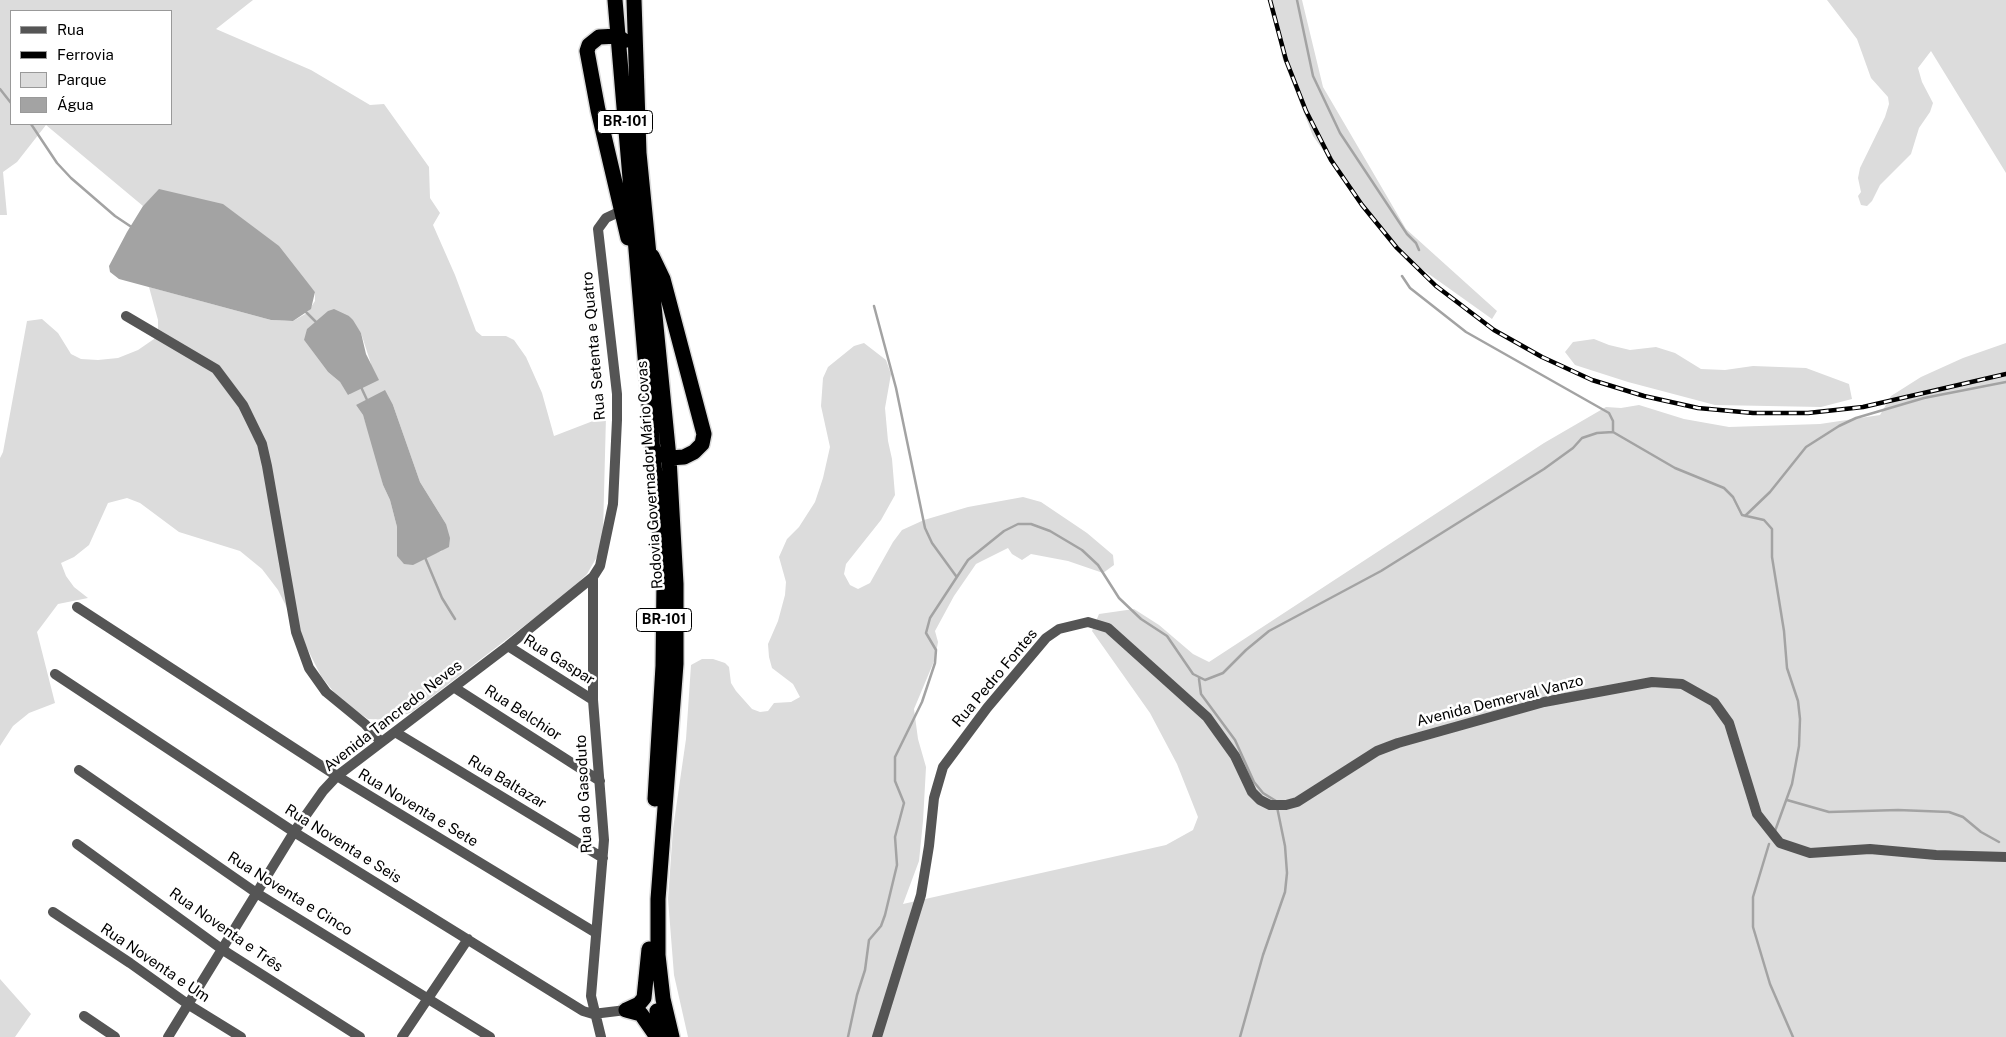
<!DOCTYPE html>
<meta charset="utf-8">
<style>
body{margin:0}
#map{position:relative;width:2006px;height:1037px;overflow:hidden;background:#fff;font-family:"Public Sans",sans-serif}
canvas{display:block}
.legend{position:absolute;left:10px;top:10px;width:162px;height:115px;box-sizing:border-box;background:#fff;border:1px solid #999;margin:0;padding:6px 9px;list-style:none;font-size:15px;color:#000}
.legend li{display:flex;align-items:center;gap:10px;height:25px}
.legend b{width:25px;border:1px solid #999}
</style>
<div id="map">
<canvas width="2006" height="1037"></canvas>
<ul class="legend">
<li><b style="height:6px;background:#555"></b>Rua</li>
<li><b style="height:6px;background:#000"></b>Ferrovia</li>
<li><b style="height:14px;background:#dcdcdc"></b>Parque</li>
<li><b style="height:14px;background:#a3a3a3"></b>Água</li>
</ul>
</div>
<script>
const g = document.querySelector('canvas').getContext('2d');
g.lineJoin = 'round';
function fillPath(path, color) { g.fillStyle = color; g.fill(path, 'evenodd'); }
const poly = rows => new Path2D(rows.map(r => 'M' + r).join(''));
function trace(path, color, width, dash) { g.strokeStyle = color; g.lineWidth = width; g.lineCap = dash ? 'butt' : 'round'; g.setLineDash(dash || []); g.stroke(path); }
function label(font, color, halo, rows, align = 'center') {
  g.font = font + ' "Public Sans",sans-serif'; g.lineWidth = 5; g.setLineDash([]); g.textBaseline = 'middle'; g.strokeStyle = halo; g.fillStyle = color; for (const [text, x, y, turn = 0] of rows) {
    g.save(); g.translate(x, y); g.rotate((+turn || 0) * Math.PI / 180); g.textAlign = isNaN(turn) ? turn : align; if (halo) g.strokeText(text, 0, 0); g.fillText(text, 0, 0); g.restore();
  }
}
const green = poly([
 [0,0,253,0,216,29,311,70,370,105,384,104,429,167,430,198,440,213,433,225,455,275,476,331,482,336,506,336,514,340,526,357,542,393,554,436,606,416,603,532,601,550,587,574,571,590,412,712,392,720,368,719,341,701,321,676,278,590,262,569,240,551,179,532,140,503,127,498,108,503,89,545,74,557,61,563,66,576,74,587,88,598,58,604,37,632,55,703,29,713,13,726,0,746,0,458,3,452,27,321,42,319,58,333,71,354,81,359,98,360,118,358,138,350,154,339,158,331,158,320,149,287,271,320,287,321,293,321,307,313,315,301,315,292,301,276,159,190,143,206,46,125,17,162,3,172,7,215,0,215],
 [11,11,171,11,171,124,11,124],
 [349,316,361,333,371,364,349,395,340,382,328,372,304,340],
 [356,405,393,405,420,482,446,524,442,551,432,554,397,556,397,527,390,500,383,485,376,455,363,415],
 [1271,0,1302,0,1323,87,1406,229,1497,311,1492,319,1412,262,1357,198,1313,136,1282,57],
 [1827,0,2006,0,2006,173,1931,51,1918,68,1922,82,1933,103,1930,112,1919,128,1911,154,1880,185,1872,201,1867,206,1861,205,1858,196,1861,192,1858,178,1860,168,1885,117,1889,104,1888,97,1871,78,1857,39],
 [1594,339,1609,345,1630,350,1656,347,1675,353,1701,369,1725,370,1753,366,1806,368,1849,384,1852,399,1821,407,1715,405,1628,382,1575,365,1565,352,1573,342],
 [864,343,886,360,891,374,885,408,888,441,892,459,895,495,881,520,846,564,844,574,850,585,858,589,870,583,893,542,902,530,924,520,968,507,1023,497,1041,502,1087,533,1113,555,1114,565,1103,573,1068,561,1031,554,1022,560,1012,554,1008,548,976,564,954,596,935,631,938,642,935,659,914,709,918,739,926,767,923,821,919,861,903,904,1166,845,1193,830,1198,817,1177,764,1150,713,1092,631,1099,614,1134,609,1159,625,1193,654,1209,662,1544,443,1606,407,1621,408,1639,405,1684,419,1729,427,1820,424,1880,415,1891,396,1921,377,1963,358,2006,343,2006,1037,688,1037,674,975,668,899,673,829,686,739,691,665,702,659,713,659,725,663,729,667,731,683,736,691,752,709,760,712,768,711,774,703,791,702,800,697,793,684,772,668,769,657,768,644,778,621,785,595,786,582,779,557,787,539,799,527,815,502,823,478,830,447,821,406,823,378,828,367,854,346],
 [0,979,31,1014,15,1037,0,1037]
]);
const water = poly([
 [159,189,223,204,279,246,315,292,311,309,293,321,271,320,119,279,110,272,109,266,127,232,143,206],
 [334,309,349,316,353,320,361,333,366,354,379,380,348,395,340,382,328,372,304,340,307,329,328,311],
 [385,390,393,405,420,482,446,524,450,538,449,547,413,565,404,564,397,556,397,527,390,500,383,485,363,415,356,405]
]);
const stream = poly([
 [1297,0,1313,76,1340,133,1407,234,1416,243,1419,250],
 [0,89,11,103],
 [31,124,57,163,71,178,115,216,133,228],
 [1402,276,1410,288,1466,332,1609,413,1613,421,1613,432],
 [874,306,896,388,925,528,932,543,956,576],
 [305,311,317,323],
 [361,387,368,402],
 [1745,516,1770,492,1806,447,1839,426,1856,418,1924,398,2006,382],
 [424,555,442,598,455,619],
 [1199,679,1201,694,1235,740,1254,782,1263,793,1276,801],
 [1787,800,1829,812,1898,810,1949,812,1963,817,1981,832,1999,842],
 [1769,844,1753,897,1753,927,1770,984,1793,1037],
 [848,1037,857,995,865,970,869,940,881,926,885,915,897,865,895,837,904,803,895,781,895,757,922,702,935,663,936,650,926,633,930,618,968,560,1004,531,1018,524,1031,524,1050,531,1082,550,1098,565,1119,598,1141,619,1167,636,1193,674,1205,680,1223,673,1246,650,1269,631,1381,571,1544,469,1573,448,1582,438,1597,433,1613,432,1675,468,1724,488,1733,497,1742,515,1764,520,1772,529,1772,557,1784,631,1787,668,1798,701,1800,719,1799,746,1792,784,1775,831],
 [1240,1037,1263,955,1285,892,1287,873,1285,846,1277,807]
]);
const minor = poly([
 [126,316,216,369,243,405,262,444,267,466,296,632,309,668,326,692,365,724,381,742],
 [593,577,593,700,604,840,591,996,601,1037],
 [77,607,337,776,596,933],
 [508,646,593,700],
 [55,674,294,832,583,1011,593,1014,626,1010],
 [455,688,600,781],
 [395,732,603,858],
 [79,770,258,894,490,1037],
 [77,844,223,950,360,1037],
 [53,912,130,963,189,1005,241,1037],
 [84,1016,115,1037],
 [168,1037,294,832,323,791,337,776,508,646,593,577,600,566,613,504,617,420,617,394,598,229,606,218,621,211],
 [402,1037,468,939],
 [877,1037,921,895,929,846,934,798,943,767,987,708,1046,638,1059,629,1088,622,1108,628,1207,717,1235,756,1252,792,1260,800,1270,805,1286,805,1297,802,1377,751,1398,743,1544,702,1652,682,1682,684,1714,702,1729,723,1757,814,1780,843,1810,853,1870,849,1936,855,2006,857]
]);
const motorway = poly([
 [615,0,664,582,663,666,655,799],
 [634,0,639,153,669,458,676,584,676,664,658,899,658,955,663,999,672,1037],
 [624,41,618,36,599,37,589,45,587,51,598,110,628,238],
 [652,256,663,279,704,434,702,444,694,452,684,457,669,458,662,454],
 [626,1010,639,1004,644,998,649,949],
 [626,1010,641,1014,657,1037],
 [657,1011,661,1037]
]);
const rail = poly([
 [1270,0,1286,60,1306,111,1331,160,1362,205,1397,248,1436,286,1494,330,1542,357,1592,380,1644,396,1698,408,1753,413,1808,413,1863,407,2006,374]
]);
const shields = [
 [625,122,55],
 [664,620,55]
];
const shieldNames = [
 ["BR-101",625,122],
 ["BR-101",664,620]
];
const streetNames = [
 ["Rua Setenta e Quatro",594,346,-95],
 ["Rodovia Governador Mário Covas",650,475,-94],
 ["Rua Gaspar",559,660,32],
 ["Rua Pedro Fontes",995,678,-50],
 ["Avenida Demerval Vanzo",1500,701,-14],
 ["Rua Belchior",523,713,33],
 ["Avenida Tancredo Neves",393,716,-38],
 ["Rua Baltazar",507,782,31],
 ["Rua do Gasoduto",584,794,-93],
 ["Rua Noventa e Sete",418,808,31],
 ["Rua Noventa e Seis",343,844,32],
 ["Rua Noventa e Cinco",290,894,32],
 ["Rua Noventa e Três",226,930,35],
 ["Rua Noventa e Um",155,963,34]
];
fillPath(green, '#dcdcdc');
fillPath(water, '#a3a3a3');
trace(stream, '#a3a3a3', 2.5);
trace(motorway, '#dbdbdb', 18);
trace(minor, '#555', 10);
trace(motorway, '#000', 15);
trace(rail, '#000', 4.5);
trace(rail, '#fff', 2.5, [8]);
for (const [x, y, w] of shields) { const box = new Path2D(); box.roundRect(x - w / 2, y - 11.5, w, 23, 4); g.fillStyle = '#fff'; g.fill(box); trace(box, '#000', 1); }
label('bold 14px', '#000', null, shieldNames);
label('15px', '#000', '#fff', streetNames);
</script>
